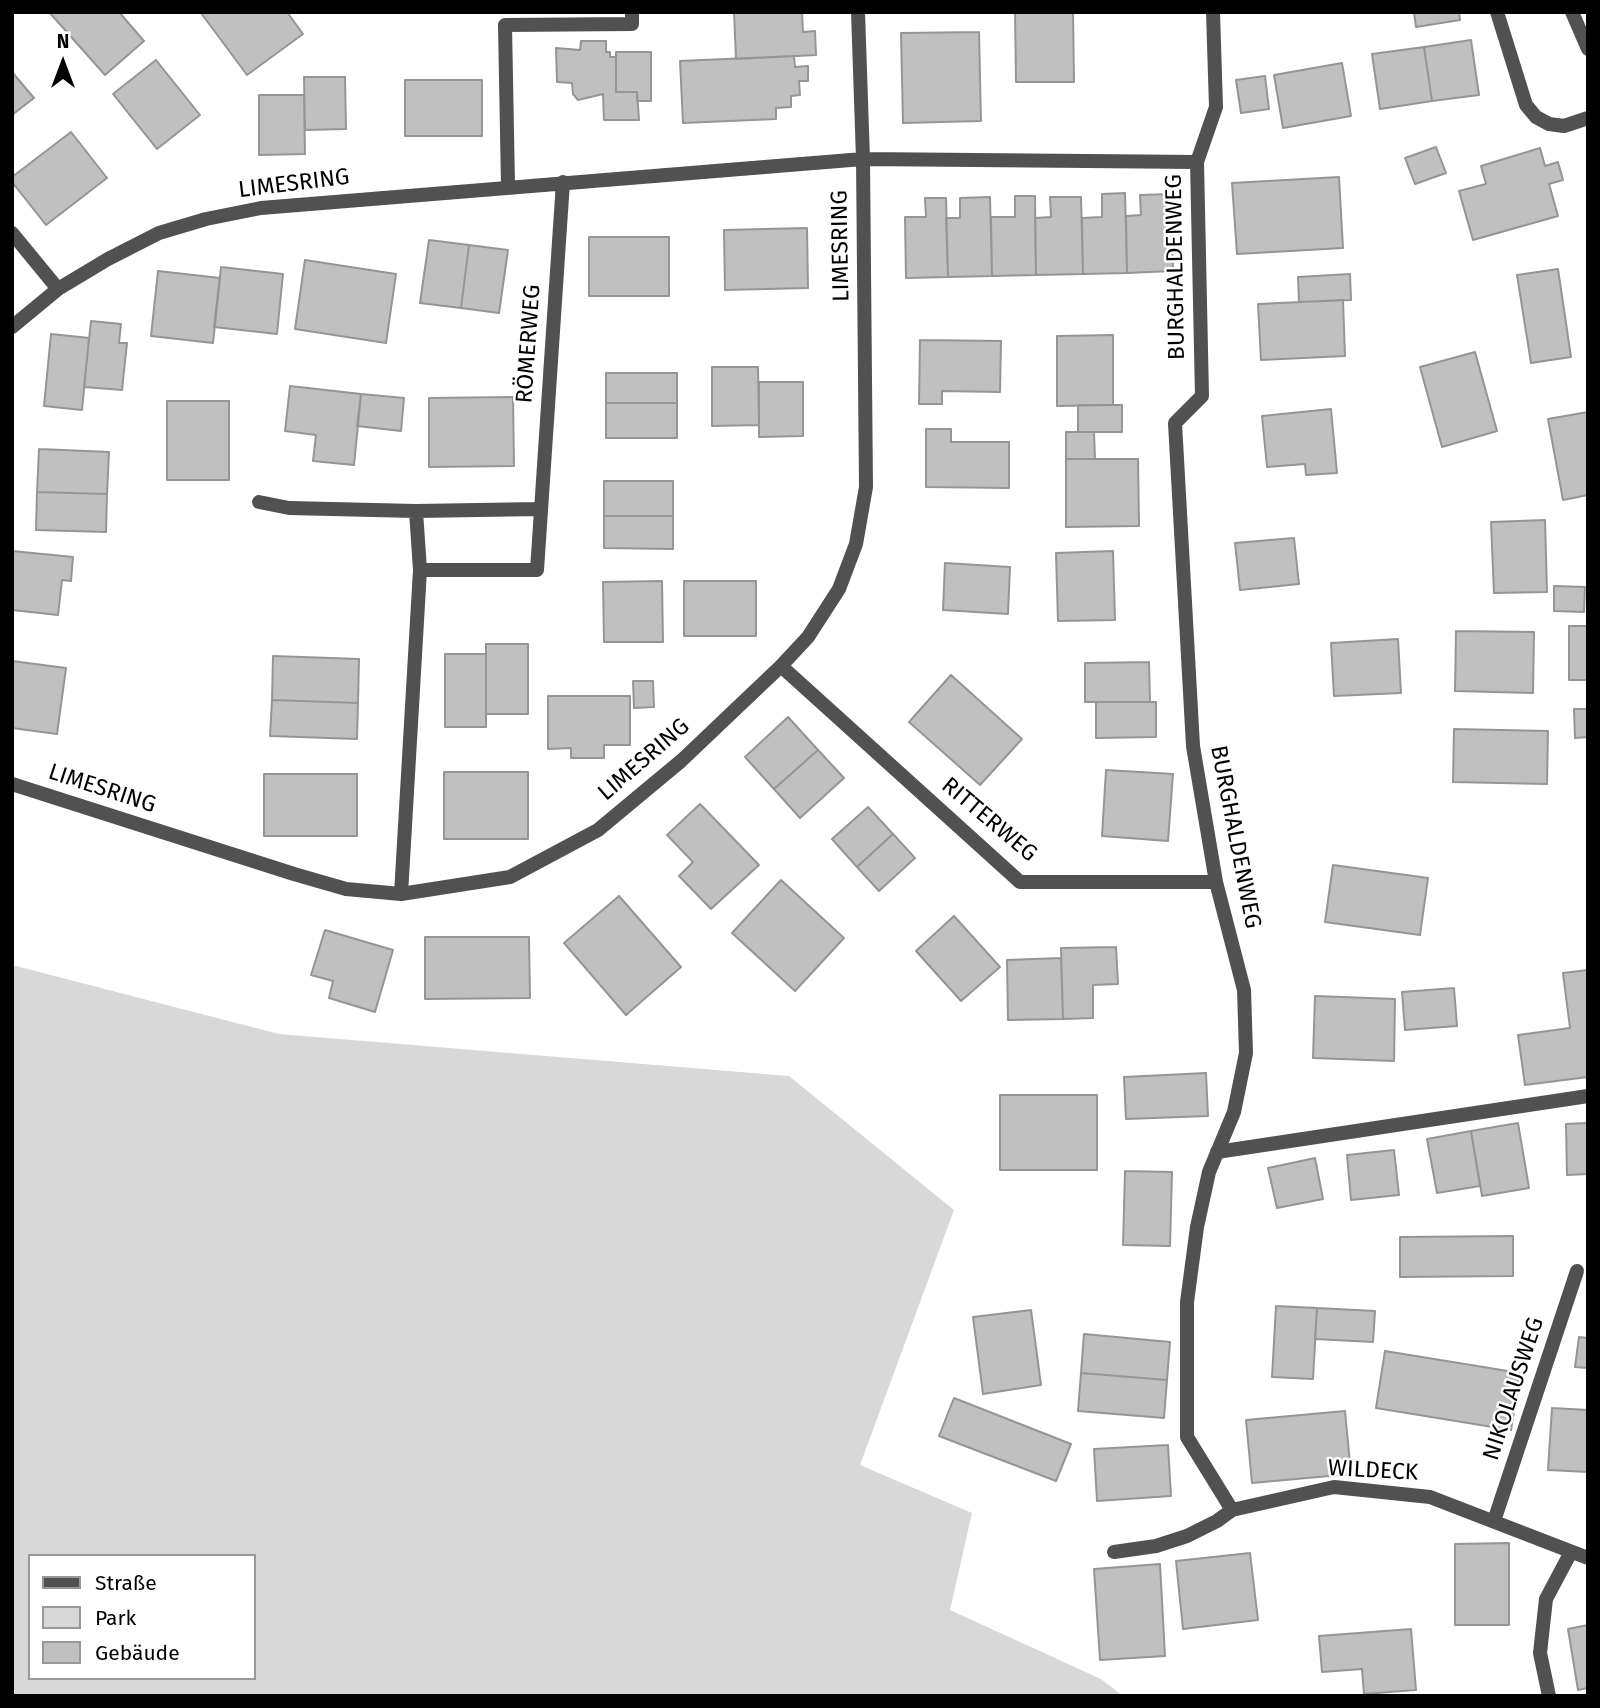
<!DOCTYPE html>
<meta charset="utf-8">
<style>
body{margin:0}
#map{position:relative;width:1600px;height:1708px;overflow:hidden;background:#fff;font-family:"Fira Sans",sans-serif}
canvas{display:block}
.frame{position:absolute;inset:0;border:14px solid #000;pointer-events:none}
.legend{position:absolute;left:28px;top:1554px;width:228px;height:126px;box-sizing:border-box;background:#fff;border:2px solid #999;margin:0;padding:9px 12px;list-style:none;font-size:21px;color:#000}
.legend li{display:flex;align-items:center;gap:14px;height:35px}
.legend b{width:35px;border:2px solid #999}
.north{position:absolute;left:28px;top:28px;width:70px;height:70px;-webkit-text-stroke:5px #fff;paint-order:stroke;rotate:0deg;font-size:19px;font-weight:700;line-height:28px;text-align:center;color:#000}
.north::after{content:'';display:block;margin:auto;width:24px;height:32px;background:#000;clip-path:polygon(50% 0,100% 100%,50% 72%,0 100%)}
</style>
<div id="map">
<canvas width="1600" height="1708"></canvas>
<div class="frame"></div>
<ul class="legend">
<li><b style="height:9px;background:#515151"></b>Straße</li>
<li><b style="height:19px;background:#d8d8d8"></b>Park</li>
<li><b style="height:19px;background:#c0c0c0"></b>Gebäude</li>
</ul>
<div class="north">N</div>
</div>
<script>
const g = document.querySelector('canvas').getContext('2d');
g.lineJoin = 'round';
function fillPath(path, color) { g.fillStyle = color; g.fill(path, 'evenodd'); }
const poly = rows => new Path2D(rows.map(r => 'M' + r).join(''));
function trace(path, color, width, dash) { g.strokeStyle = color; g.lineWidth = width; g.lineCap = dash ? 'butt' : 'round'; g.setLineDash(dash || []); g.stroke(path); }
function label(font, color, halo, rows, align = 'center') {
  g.font = font + ' "Fira Sans",sans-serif'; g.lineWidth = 5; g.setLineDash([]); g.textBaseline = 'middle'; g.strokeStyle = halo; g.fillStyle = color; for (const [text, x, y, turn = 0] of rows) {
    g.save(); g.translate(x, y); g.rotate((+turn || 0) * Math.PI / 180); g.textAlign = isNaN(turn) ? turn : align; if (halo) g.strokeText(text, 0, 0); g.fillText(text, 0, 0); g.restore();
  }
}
const green = poly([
 [12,965,279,1034,789,1076,954,1210,860,1465,972,1513,950,1610,1101,1679,1123,1696,12,1696],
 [30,1556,254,1556,254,1678,30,1678]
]);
const building = poly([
 [49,12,119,12,144,41,105,75,49,12],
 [202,12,287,12,303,34,247,75,201,13,202,12],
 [734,12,802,12,803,32,815,31,816,55,736,59,734,12],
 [1015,12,1073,12,1074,82,1016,82,1015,12],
 [1414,12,1459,12,1460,20,1416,27,1414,12],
 [979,32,981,121,903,123,901,33,979,32],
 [1471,40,1479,95,1432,101,1424,47,1471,40],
 [581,41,606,41,606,52,610,52,610,57,616,57,616,92,637,92,639,120,604,120,603,94,578,100,573,94,572,83,557,82,556,48,580,50,581,41],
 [1424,47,1432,101,1380,109,1372,54,1424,47],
 [616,52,651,52,651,101,637,101,637,92,616,92,616,52],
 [794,56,795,67,808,66,808,81,799,81,800,95,791,96,791,107,776,108,776,119,683,123,680,61,794,56],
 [156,60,200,115,157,149,113,94,156,60],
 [1342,63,1351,116,1283,128,1274,75,1342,63],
 [12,72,34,98,12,115,12,72],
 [1265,76,1269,109,1241,113,1236,80,1265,76],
 [304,77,345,77,346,129,305,130,304,77],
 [405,80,482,80,482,136,405,136,405,80],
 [259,95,304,95,305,154,259,155,259,95],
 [71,132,107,178,46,225,12,182,12,177,71,132],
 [1436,147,1446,173,1415,184,1405,158,1436,147],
 [1540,148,1545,166,1558,162,1563,180,1549,184,1558,216,1473,240,1459,191,1486,184,1481,166,1540,148],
 [1339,177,1343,248,1237,254,1232,183,1339,177],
 [1125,193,1127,273,1083,274,1082,218,1102,217,1102,194,1125,193],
 [1171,194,1173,271,1127,273,1126,216,1141,215,1140,195,1171,194],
 [1015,196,1035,196,1036,275,992,276,991,217,1015,217,1015,196],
 [990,197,992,276,948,277,946,218,960,218,960,198,990,197],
 [1050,197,1081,197,1083,274,1036,275,1035,218,1051,217,1050,197],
 [925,198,946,198,948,277,906,278,905,217,926,217,925,198],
 [807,228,808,288,725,290,724,230,807,228],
 [589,237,669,237,669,296,589,296,589,237],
 [429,240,469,245,461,308,420,303,429,240],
 [469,245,508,250,499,313,461,308,469,245],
 [305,260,396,274,386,343,295,329,305,260],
 [221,267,283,274,277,334,214,327,221,267],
 [1558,269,1571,357,1531,363,1517,275,1558,269],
 [158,271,220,278,213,343,151,336,158,271],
 [1350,274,1351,300,1299,302,1298,277,1350,274],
 [1343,300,1345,356,1261,360,1258,304,1343,300],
 [91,321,121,324,119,343,127,343,122,390,84,387,91,321],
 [51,334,89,338,82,410,44,406,51,334],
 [1113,335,1113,405,1057,406,1057,336,1113,335],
 [920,340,1001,341,1000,392,942,391,942,404,919,404,920,340],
 [1475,352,1497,431,1442,447,1420,367,1475,352],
 [712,367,758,367,759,425,712,426,712,367],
 [606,373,677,373,677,403,606,403,606,373],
 [759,382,803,382,803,436,759,437,759,382],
 [290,386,361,394,354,465,313,461,316,435,285,431,290,386],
 [361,394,404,398,401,431,357,426,361,394],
 [513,397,514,466,429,467,429,398,513,397],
 [167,401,229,401,229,480,167,480,167,401],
 [606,403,677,403,677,438,606,438,606,403],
 [1078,405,1122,405,1122,432,1078,432,1078,405],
 [1331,409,1337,473,1306,475,1305,464,1267,467,1262,416,1331,409],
 [1588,412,1588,495,1563,500,1548,419,1588,412],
 [926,429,951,429,951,442,1009,442,1009,488,926,487,926,429],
 [1066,432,1094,432,1095,459,1066,459,1066,432],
 [39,449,109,452,107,494,37,492,39,449],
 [1066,459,1138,459,1139,526,1066,527,1066,459],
 [604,481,673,481,673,516,604,516,604,481],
 [37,492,107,494,106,532,36,530,37,492],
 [604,516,673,516,673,549,604,548,604,516],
 [1545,520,1547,592,1494,593,1491,522,1545,520],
 [1294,538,1299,584,1240,590,1235,543,1294,538],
 [12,551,73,557,71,581,62,580,58,615,12,610,12,551],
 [1113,551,1115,620,1058,621,1056,553,1113,551],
 [945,563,1010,567,1008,614,943,610,945,563],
 [662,581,663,642,604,642,603,582,662,581],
 [684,581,756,581,756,636,684,636,684,581],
 [1554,586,1585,587,1584,612,1554,611,1554,586],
 [1569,626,1588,626,1588,680,1569,680,1569,626],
 [1456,631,1534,632,1533,693,1455,691,1456,631],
 [1398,639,1401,693,1334,696,1331,643,1398,639],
 [486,644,528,644,528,714,486,714,486,644],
 [445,654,486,654,486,727,445,727,445,654],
 [273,656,359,659,358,703,272,700,273,656],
 [12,661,66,668,57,734,12,728,12,661],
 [1149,662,1150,702,1085,702,1085,663,1149,662],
 [951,675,1022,739,980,785,909,722,951,675],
 [633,681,653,681,654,707,634,708,633,681],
 [548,696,630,696,630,745,604,745,604,758,571,758,571,748,548,749,548,696],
 [272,700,358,703,357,739,270,736,272,700],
 [1096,702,1156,702,1156,737,1096,738,1096,702],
 [1574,709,1588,709,1588,737,1575,738,1574,709],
 [788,717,818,750,774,789,745,757,788,717],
 [1454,729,1548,731,1547,784,1453,782,1454,729],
 [818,750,844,778,800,818,774,789,818,750],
 [1106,770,1173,774,1168,841,1102,836,1106,770],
 [444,772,528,772,528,839,444,839,444,772],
 [264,774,357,774,357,836,264,836,264,774],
 [700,804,759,865,711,909,679,876,693,862,667,835,700,804],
 [868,807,893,834,857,867,832,839,868,807],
 [893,834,915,858,879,891,857,867,893,834],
 [1333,865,1428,878,1420,935,1325,922,1333,865],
 [781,880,844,938,795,991,732,933,781,880],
 [619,896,681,967,626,1015,564,943,619,896],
 [954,916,1000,967,961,1001,916,951,954,916],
 [325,930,393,950,375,1012,329,998,333,981,311,975,325,930],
 [425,937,529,937,530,998,425,999,425,937],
 [1116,947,1118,984,1093,985,1093,1018,1063,1019,1061,948,1116,947],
 [1061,958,1063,1019,1008,1020,1007,960,1061,958],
 [1588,970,1588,1077,1525,1085,1518,1035,1570,1028,1563,973,1588,970],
 [1454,988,1457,1026,1405,1030,1402,992,1454,988],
 [1315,996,1395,999,1394,1061,1313,1058,1315,996],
 [1206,1073,1208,1116,1126,1119,1124,1077,1206,1073],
 [1000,1095,1097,1095,1097,1170,1000,1170,1000,1095],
 [1518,1123,1529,1188,1482,1196,1471,1131,1518,1123],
 [1588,1123,1588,1174,1567,1175,1566,1124,1588,1123],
 [1471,1131,1480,1186,1437,1193,1427,1139,1471,1131],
 [1394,1150,1399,1195,1351,1200,1347,1155,1394,1150],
 [1315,1158,1323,1199,1277,1208,1268,1168,1315,1158],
 [1125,1171,1172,1172,1170,1246,1123,1245,1125,1171],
 [1513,1236,1513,1276,1400,1277,1400,1237,1513,1236],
 [1276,1306,1317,1308,1313,1379,1272,1377,1276,1306],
 [1317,1308,1375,1311,1373,1342,1315,1339,1317,1308],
 [1031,1310,1041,1385,983,1394,973,1317,1031,1310],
 [1084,1334,1170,1342,1167,1380,1081,1373,1084,1334],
 [1579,1337,1588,1338,1588,1368,1575,1367,1579,1337],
 [1385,1351,1520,1373,1511,1430,1376,1408,1385,1351],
 [1081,1373,1167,1380,1164,1418,1078,1411,1081,1373],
 [954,1398,1071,1444,1056,1481,939,1436,954,1398],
 [1552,1408,1588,1410,1588,1472,1548,1470,1552,1408],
 [1345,1411,1351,1474,1252,1483,1246,1420,1345,1411],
 [1168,1445,1171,1496,1097,1501,1094,1449,1168,1445],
 [1509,1543,1509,1625,1455,1625,1455,1544,1509,1543],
 [1250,1553,1258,1620,1183,1629,1176,1561,1250,1553],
 [1160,1564,1165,1656,1100,1660,1094,1569,1160,1564],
 [1588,1625,1588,1688,1578,1690,1568,1629,1588,1625],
 [1411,1629,1416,1690,1364,1694,1362,1669,1322,1672,1319,1636,1411,1629]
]);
const service = poly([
 [1217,1152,1588,1096]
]);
const minor = poly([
 [1497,12,1526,105,1536,117,1549,124,1564,126,1588,118],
 [1197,162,1216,107,1213,12],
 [508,186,505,25,632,24,632,12],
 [12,233,58,289],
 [12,327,58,289,108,259,159,233,206,219,261,208,863,159,1197,162,1202,396,1175,423,1193,746,1216,882,1244,990,1246,1053,1234,1112,1209,1172,1197,1227,1187,1302,1187,1437,1232,1510],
 [259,502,289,508,416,511],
 [540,509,416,511,420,570,537,570,563,182],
 [781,666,1020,882,1216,882],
 [12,784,294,874,346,889,401,894,510,877,598,830,681,761,781,666,808,637,839,589,856,544,866,487,863,159,858,12],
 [401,894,420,570],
 [1494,1521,1577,1271],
 [1114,1552,1156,1546,1187,1536,1217,1521,1232,1510,1334,1487,1430,1497,1588,1558],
 [1549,1696,1540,1653,1546,1599,1571,1552]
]);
const tertiary = poly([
 [1572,12,1588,49]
]);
const streetNames = [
 ["LIMESRING",294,184,-7],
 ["LIMESRING",841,246,-91],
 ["BURGHALDENWEG",1176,267,-91],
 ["RÖMERWEG",529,344,-86],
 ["LIMESRING",644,760,-41],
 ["LIMESRING",102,789,18],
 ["RITTERWEG",989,820,40],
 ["BURGHALDENWEG",1235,837,79],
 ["NIKOLAUSWEG",1514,1389,-72],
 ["WILDECK",1373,1471,3]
];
fillPath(green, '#d8d8d8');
fillPath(building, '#c0c0c0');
trace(building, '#959595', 2);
trace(service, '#515151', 14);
trace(minor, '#515151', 14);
trace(tertiary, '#515151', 14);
label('23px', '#000', '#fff', streetNames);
</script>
